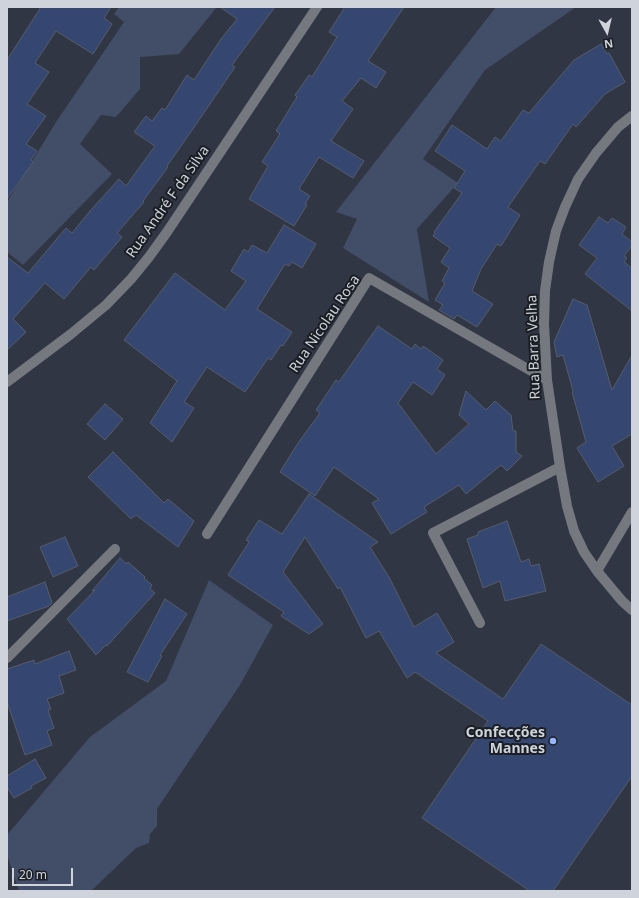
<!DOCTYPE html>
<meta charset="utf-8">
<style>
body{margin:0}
#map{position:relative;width:639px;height:898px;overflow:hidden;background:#303644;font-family:"Noto Sans",sans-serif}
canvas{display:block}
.frame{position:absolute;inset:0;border:8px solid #cfd3dc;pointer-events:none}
.north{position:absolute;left:587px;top:12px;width:40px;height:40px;-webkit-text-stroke:3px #1b1e24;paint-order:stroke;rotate:172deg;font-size:11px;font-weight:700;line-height:16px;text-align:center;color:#cfd3dc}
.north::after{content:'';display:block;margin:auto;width:14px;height:18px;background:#cfd3dc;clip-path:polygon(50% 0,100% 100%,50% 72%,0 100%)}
.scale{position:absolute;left:12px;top:868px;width:61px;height:18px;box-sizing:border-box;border:2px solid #cfd3dc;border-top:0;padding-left:5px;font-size:12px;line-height:14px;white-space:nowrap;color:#cfd3dc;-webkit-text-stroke:3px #1b1e24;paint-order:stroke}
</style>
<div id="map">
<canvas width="639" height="898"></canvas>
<div class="frame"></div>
<div class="north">N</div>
<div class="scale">20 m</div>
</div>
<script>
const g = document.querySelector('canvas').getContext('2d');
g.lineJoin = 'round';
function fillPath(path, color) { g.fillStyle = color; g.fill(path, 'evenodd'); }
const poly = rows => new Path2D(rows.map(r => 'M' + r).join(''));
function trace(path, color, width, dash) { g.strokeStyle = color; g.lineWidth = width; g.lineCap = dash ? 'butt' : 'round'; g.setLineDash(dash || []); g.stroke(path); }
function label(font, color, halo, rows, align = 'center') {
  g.font = font + ' "Noto Sans",sans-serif'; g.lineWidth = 4; g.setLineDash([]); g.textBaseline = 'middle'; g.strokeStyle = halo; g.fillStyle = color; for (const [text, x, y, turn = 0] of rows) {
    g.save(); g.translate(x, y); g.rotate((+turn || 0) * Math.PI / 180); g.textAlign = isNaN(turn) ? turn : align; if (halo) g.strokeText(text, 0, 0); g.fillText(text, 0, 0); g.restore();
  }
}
const green = poly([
 [119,7,217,7,179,54,140,57,140,89,116,117,101,115,80,144,112,174,23,265,7,252,7,202,58,119,124,22,114,14],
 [496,7,576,7,485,70,423,159,458,183,417,229,429,302,343,248,357,219,336,212],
 [209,580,273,625,240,685,157,809,157,826,150,834,149,843,136,848,91,891,19,891,7,855,7,835,90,737,166,681]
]);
const building = poly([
 [41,7,111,7,104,18,112,24,93,54,56,31,35,63,49,72,27,104,46,116,26,144,37,151,31,160,33,162,7,199,7,60,41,7],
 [220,7,275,7,232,65,235,67,199,120,167,166,168,167,143,201,144,202,117,233,122,237,94,270,91,267,64,299,45,283,13,319,26,332,7,350,7,257,28,273,66,228,72,233,90,211,119,179,126,186,155,146,134,132,146,116,152,121,162,108,165,110,187,75,194,80,221,39,237,19,220,7],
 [345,7,404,7,368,61,386,72,376,88,361,78,342,101,353,109,331,141,364,161,353,178,319,157,299,189,310,196,305,204,307,205,294,226,249,199,268,166,262,162,280,134,276,131,297,97,295,95,298,91,309,75,312,77,337,37,329,32,345,7],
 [601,44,607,54,609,53,625,82,605,94,576,127,573,124,545,164,540,161,508,207,520,215,501,246,497,244,481,269,472,291,493,304,477,327,457,315,454,319,439,310,443,305,435,300,445,283,442,281,449,268,441,262,450,248,433,236,435,233,434,232,462,193,454,188,465,171,435,151,452,125,487,149,495,137,501,141,523,110,529,113,574,60,601,44],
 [599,217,608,223,612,218,626,227,622,234,632,242,632,246,624,256,627,258,624,262,632,268,632,311,585,274,597,258,579,245,599,217],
 [284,225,316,244,302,268,292,262,289,266,285,264,257,309,292,332,283,346,281,345,271,360,268,358,245,392,207,367,184,402,194,408,172,442,150,423,177,381,124,340,175,273,225,310,246,281,231,271,244,249,248,252,252,245,267,253,284,225],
 [573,299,587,305,612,390,632,355,632,434,612,446,624,466,598,482,577,448,586,442,572,392,573,391,563,355,557,357,554,342,573,299],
 [378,326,412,349,415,344,421,349,423,346,443,360,437,369,445,375,432,395,413,382,398,403,436,454,469,424,459,415,466,391,486,410,495,401,511,415,513,431,516,431,516,452,522,456,507,471,501,465,466,494,459,485,424,507,427,512,391,534,372,503,379,499,334,467,315,496,280,472,298,443,320,413,316,410,336,380,339,382,378,326],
 [105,404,123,419,105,440,87,424,105,404],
 [113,452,164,503,168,499,194,521,178,547,136,515,131,519,88,477,113,452],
 [309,494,378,542,370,547,389,577,414,627,437,613,454,642,436,653,503,699,541,644,632,705,632,776,553,891,530,891,422,818,488,721,415,672,407,678,379,631,366,638,340,587,338,589,305,537,283,572,323,624,309,634,281,616,284,612,228,575,249,542,246,540,259,520,282,534,309,494],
 [507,521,521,562,529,559,531,566,539,564,546,591,505,601,500,581,483,588,467,539,478,535,478,532,507,521],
 [65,537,78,566,53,577,40,547,65,537],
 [120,558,127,564,128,562,145,577,144,578,152,585,150,589,155,593,107,646,106,645,96,655,67,619,95,590,92,591,120,558],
 [45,582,52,603,49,606,7,621,7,597,45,582],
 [165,599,187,614,160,655,162,656,148,682,127,672,165,599],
 [69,651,76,670,59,676,64,693,47,699,51,709,48,710,54,728,47,731,52,745,25,755,7,702,7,669,34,660,35,664,69,651],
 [35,759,46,778,31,786,32,788,14,798,7,787,7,776,35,759]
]);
const minor = poly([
 [632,116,618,127,596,153,578,179,565,207,556,231,549,262,545,291,544,324,547,380,560,467,567,506,574,531,584,552,597,571,622,601,632,610],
 [7,382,71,334,106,305,131,279,149,257,167,232,317,7],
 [207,534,369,278,547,380],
 [597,571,632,512],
 [480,623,433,533,560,467],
 [7,658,115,549]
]);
const markers = [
 [553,741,4,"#95b6fd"]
];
const streetNames = [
 ["Rua André F da Silva",168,202,-55],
 ["Rua Nicolau Rosa",325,324,-56],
 ["Rua Barra Velha",534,347,-92]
];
const poiNames = [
 ["Confecções",545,733],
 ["Mannes",545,749]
];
fillPath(green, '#424d67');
fillPath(building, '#354770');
trace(building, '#555c6b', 1);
trace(minor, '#75787f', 10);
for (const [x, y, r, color] of markers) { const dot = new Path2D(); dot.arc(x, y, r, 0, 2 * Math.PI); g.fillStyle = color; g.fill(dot); trace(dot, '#1b1e24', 1.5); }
label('14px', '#cfd3dc', '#1b1e24', streetNames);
label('bold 14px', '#cfd3dc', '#1b1e24', poiNames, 'right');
</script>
